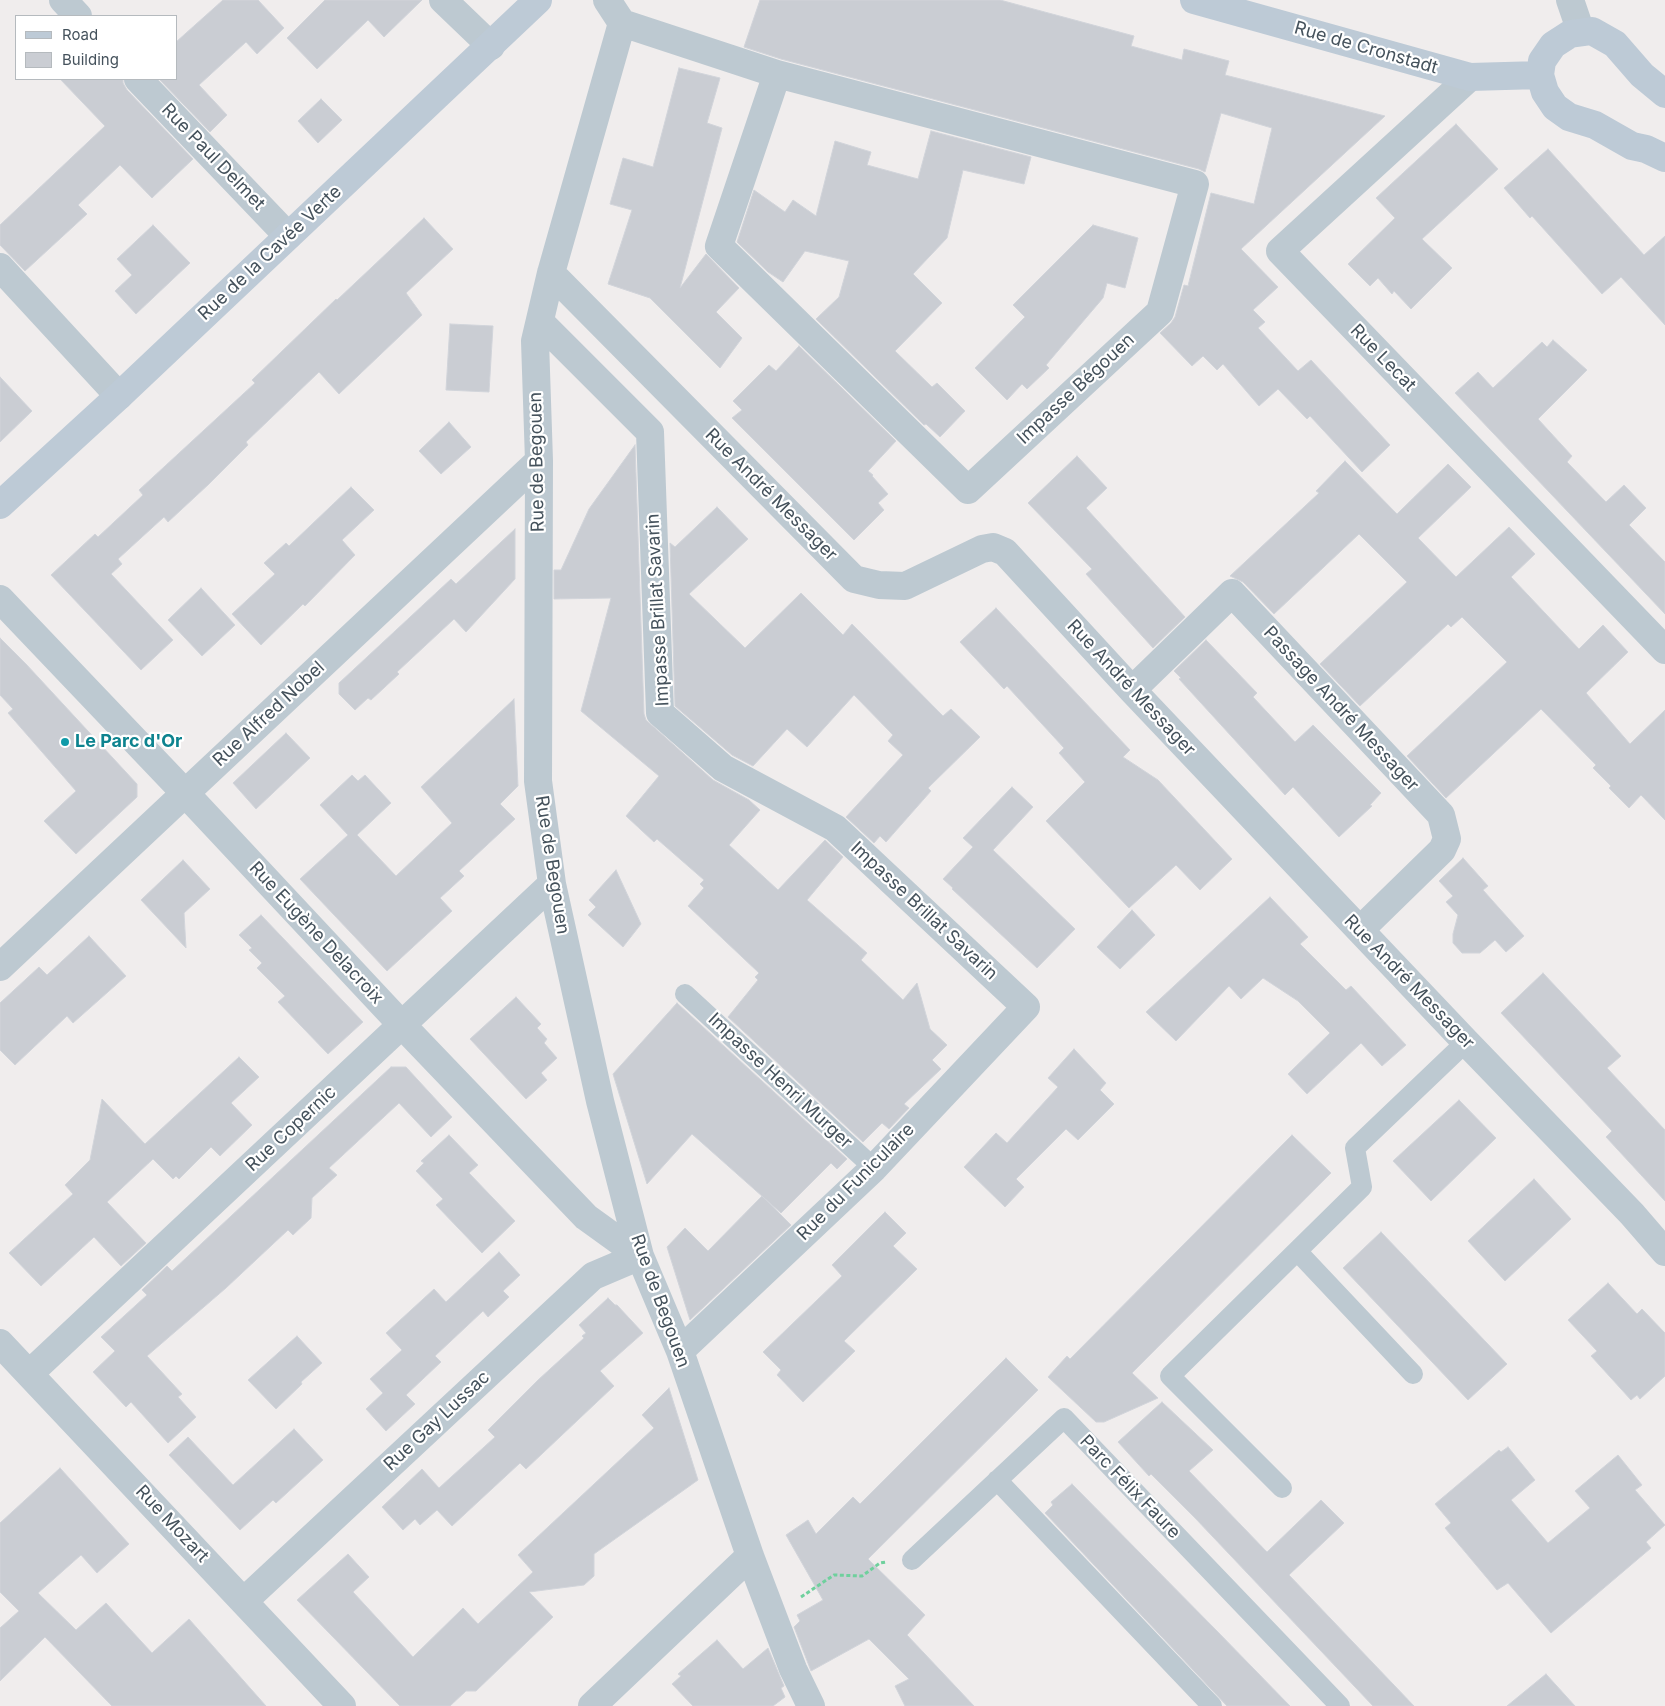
<!DOCTYPE html>
<meta charset="utf-8">
<style>
body{margin:0}
#map{position:relative;width:1665px;height:1706px;overflow:hidden;background:#f0eded;font-family:Inter,sans-serif}
canvas{display:block}
.legend{position:absolute;left:15px;top:15px;width:162px;height:65px;box-sizing:border-box;background:#fff;border:1px solid #b5babe;margin:0;padding:6px 9px;list-style:none;font-size:15px;color:#45525c}
.legend li{display:flex;align-items:center;gap:10px;height:25px}
.legend b{width:25px;border:1px solid #b5babe}
</style>
<div id="map">
<canvas width="1665" height="1706"></canvas>
<ul class="legend">
<li><b style="height:6px;background:#bdcad6"></b>Road</li>
<li><b style="height:14px;background:#cacdd3"></b>Building</li>
</ul>
</div>
<script>
const g = document.querySelector('canvas').getContext('2d');
g.lineJoin = 'round';
function fillPath(path, color) { g.fillStyle = color; g.fill(path, 'evenodd'); }
const poly = rows => new Path2D(rows.map(r => 'M' + r).join(''));
function trace(path, color, width, dash) { g.strokeStyle = color; g.lineWidth = width; g.lineCap = dash ? 'butt' : 'round'; g.setLineDash(dash || []); g.stroke(path); }
function label(font, color, halo, rows, align = 'center') {
  g.font = font + ' Inter,sans-serif'; g.lineWidth = 4.5; g.setLineDash([]); g.textBaseline = 'middle'; g.strokeStyle = halo; g.fillStyle = color; for (const [text, x, y, turn = 0] of rows) {
    g.save(); g.translate(x, y); g.rotate((+turn || 0) * Math.PI / 180); g.textAlign = isNaN(turn) ? turn : align; if (halo) g.strokeText(text, 0, 0); g.fillText(text, 0, 0); g.restore();
  }
}
const building = poly([
 [223,0,258,0,284,28,257,54,246,42,199,85,227,115,210,132,159,79,176,79,176,42,223,0],
 [325,0,422,0,384,37,368,20,317,69,287,38,325,0],
 [760,0,1000,0,1134,36,1131,46,1182,60,1184,49,1229,61,1225,75,1385,116,1241,249,1278,287,1253,310,1265,322,1258,328,1298,371,1311,360,1390,445,1362,472,1310,416,1307,419,1278,389,1259,406,1223,364,1217,370,1203,356,1192,366,1160,333,1171,323,1175,317,1184,285,1188,286,1211,193,1254,204,1272,128,1221,113,1205,172,1199,169,781,59,744,47,760,0],
 [679,68,720,78,707,123,722,128,680,288,706,254,739,288,716,312,742,338,720,368,650,298,608,284,632,210,610,204,623,158,653,167,679,68],
 [60,79,123,79,123,83,127,90,193,159,152,198,120,165,78,205,87,214,25,271,0,245,0,225,105,126,60,79],
 [321,99,342,120,318,143,298,121,321,99],
 [1456,124,1498,169,1422,239,1452,268,1411,309,1394,291,1392,294,1378,278,1370,286,1348,264,1395,218,1376,198,1456,124],
 [931,131,1031,157,1024,184,963,170,947,238,913,274,942,303,895,351,932,387,937,383,965,411,940,437,926,424,924,425,816,319,839,297,849,261,805,251,783,282,768,272,737,242,754,190,785,212,793,200,816,216,835,141,871,152,867,165,918,179,931,131],
 [1548,149,1644,255,1665,236,1665,325,1621,277,1602,294,1532,216,1530,218,1504,188,1548,149],
 [424,218,453,249,406,293,422,315,339,394,319,372,246,442,248,445,209,484,168,522,164,517,118,559,122,564,111,574,173,640,141,670,51,575,95,534,98,537,143,495,139,490,255,383,252,380,336,299,337,300,424,218],
 [153,225,190,263,136,314,115,291,132,275,117,259,153,225],
 [1093,225,1138,238,1125,288,1107,283,1103,298,1046,365,1049,368,1027,389,1022,384,1007,400,975,368,1025,317,1013,305,1093,225],
 [450,324,493,326,489,392,446,390,450,324],
 [1553,340,1587,370,1538,419,1572,456,1567,462,1606,502,1624,485,1646,508,1629,525,1665,562,1665,614,1455,393,1478,372,1493,388,1542,342,1547,347,1553,340],
 [799,346,896,441,868,471,873,475,872,476,888,494,878,503,884,510,854,540,732,418,742,410,733,401,769,365,776,371,799,346],
 [0,377,32,411,0,442,0,377],
 [449,422,471,447,441,474,419,451,449,422],
 [635,445,644,714,646,720,713,780,749,800,760,810,729,845,778,890,825,840,843,857,807,900,867,953,861,960,903,1000,917,983,930,1029,947,1045,932,1060,941,1069,904,1104,909,1108,889,1129,882,1123,863,1142,728,1017,758,980,755,977,759,973,688,906,704,888,700,884,704,880,657,839,654,842,626,816,659,776,581,711,611,598,554,599,554,570,561,570,589,509,635,445],
 [1077,456,1107,488,1086,508,1185,617,1153,648,1086,574,1092,569,1028,503,1077,456],
 [1345,461,1397,514,1448,464,1471,487,1418,538,1456,577,1509,527,1535,554,1511,577,1579,649,1603,625,1628,652,1586,693,1630,744,1665,710,1665,820,1641,795,1629,808,1609,788,1611,786,1593,768,1596,765,1541,709,1446,798,1407,756,1507,662,1462,617,1451,627,1448,624,1360,706,1320,664,1407,582,1359,534,1274,614,1243,582,1230,576,1319,493,1316,491,1345,461],
 [351,487,374,510,342,540,355,555,305,606,303,604,261,645,232,614,275,574,264,563,286,543,289,546,351,487],
 [717,507,748,539,689,594,745,648,801,593,843,635,852,624,943,716,951,709,980,737,928,788,931,791,886,842,880,836,874,843,846,817,903,755,888,741,893,735,854,695,807,747,787,729,753,766,732,755,675,706,670,543,675,547,717,507],
 [515,529,515,579,466,632,454,619,397,672,399,674,371,700,368,698,355,710,339,694,339,683,451,579,456,584,515,529],
 [201,588,235,625,202,656,168,620,201,588],
 [996,608,1130,750,1123,757,1158,780,1232,859,1200,890,1176,865,1129,908,1046,821,1085,782,1059,753,1064,748,1007,686,1004,689,960,642,996,608],
 [0,638,26,664,137,784,137,797,76,854,44,821,76,791,8,713,13,709,0,695,0,638],
 [1206,640,1257,693,1253,697,1295,742,1313,725,1381,793,1370,805,1372,806,1339,837,1293,787,1285,795,1179,679,1181,678,1174,671,1206,640],
 [514,699,518,786,500,804,515,819,459,871,464,876,440,898,452,911,387,971,300,879,348,835,320,805,352,775,358,781,365,775,391,803,357,835,396,876,452,823,421,787,514,699],
 [286,733,310,758,256,809,233,783,286,733],
 [1012,787,1033,807,993,850,1075,929,1037,968,952,889,953,888,943,879,973,847,963,838,1012,787],
 [1463,858,1488,886,1483,890,1524,936,1506,952,1495,940,1480,953,1462,953,1453,943,1453,934,1458,915,1446,902,1453,896,1439,881,1463,858],
 [183,860,210,889,184,913,186,948,141,900,183,860],
 [616,870,641,924,623,947,588,915,596,907,589,900,616,870],
 [1270,897,1308,937,1300,944,1346,990,1351,986,1406,1045,1382,1066,1361,1043,1307,1094,1288,1074,1330,1033,1298,1001,1263,978,1241,999,1229,986,1176,1041,1146,1012,1270,897],
 [1132,910,1155,935,1120,969,1097,947,1132,910],
 [261,915,363,1022,328,1054,278,1002,285,996,257,968,262,963,249,950,252,948,239,935,261,915],
 [89,936,126,976,73,1023,67,1016,15,1065,0,1050,0,1003,39,967,47,975,89,936],
 [1543,973,1621,1056,1607,1068,1665,1130,1665,1201,1606,1137,1612,1131,1501,1013,1543,973],
 [516,997,541,1024,537,1028,547,1039,544,1043,557,1058,541,1073,547,1080,526,1099,470,1039,516,997],
 [677,1003,847,1159,837,1169,831,1163,781,1213,692,1134,647,1184,613,1074,677,1003],
 [1074,1049,1106,1083,1100,1090,1114,1104,1078,1140,1066,1129,1016,1179,1024,1187,1005,1207,964,1167,996,1133,1007,1143,1058,1087,1048,1078,1074,1049],
 [239,1057,259,1077,231,1103,252,1125,220,1156,211,1147,179,1179,176,1176,173,1179,153,1159,107,1202,146,1243,121,1266,94,1237,41,1286,9,1253,73,1194,65,1185,90,1160,102,1099,145,1144,239,1057],
 [391,1067,406,1067,452,1117,431,1137,399,1103,329,1168,337,1175,312,1198,311,1218,293,1235,288,1230,226,1288,147,1356,182,1394,178,1397,196,1417,168,1443,131,1402,126,1407,93,1372,115,1351,101,1337,147,1295,142,1290,167,1266,172,1271,391,1067],
 [1459,1100,1496,1138,1431,1201,1393,1161,1459,1100],
 [449,1135,478,1165,469,1173,515,1221,482,1253,436,1205,443,1199,416,1171,424,1163,421,1161,449,1135],
 [1292,1135,1331,1173,1132,1373,1158,1398,1104,1422,1096,1422,1048,1377,1067,1356,1070,1359,1292,1135],
 [1534,1179,1571,1219,1505,1281,1468,1241,1534,1179],
 [762,1196,791,1225,690,1320,667,1247,685,1228,708,1251,762,1196],
 [885,1212,906,1233,893,1246,917,1269,844,1341,855,1351,803,1402,777,1375,781,1370,763,1352,842,1276,832,1265,885,1212],
 [1381,1232,1507,1364,1468,1400,1343,1268,1381,1232],
 [499,1252,520,1275,503,1291,509,1297,488,1317,483,1311,435,1356,441,1362,406,1395,415,1404,386,1431,366,1409,383,1393,370,1379,402,1350,386,1333,434,1289,446,1302,499,1252],
 [1608,1283,1637,1314,1642,1309,1665,1333,1665,1376,1640,1399,1637,1395,1631,1400,1591,1356,1597,1351,1568,1320,1608,1283],
 [608,1298,615,1305,617,1305,643,1333,600,1371,614,1386,526,1469,520,1463,452,1526,437,1510,420,1525,415,1519,403,1530,382,1507,422,1469,439,1488,495,1437,488,1430,538,1380,584,1338,582,1336,586,1333,579,1325,608,1298],
 [297,1336,322,1363,301,1382,302,1384,276,1409,248,1380,297,1336],
 [1006,1358,1038,1390,868,1559,925,1615,907,1635,974,1706,905,1706,895,1686,909,1679,869,1639,811,1671,794,1627,800,1621,797,1615,823,1600,786,1535,808,1520,816,1534,853,1497,860,1504,1006,1358],
 [669,1388,698,1480,594,1554,594,1576,584,1585,529,1592,553,1617,476,1691,466,1691,450,1706,400,1706,297,1600,348,1554,369,1577,353,1592,413,1657,463,1608,478,1624,533,1572,518,1555,654,1428,642,1415,669,1388],
 [1162,1402,1213,1450,1189,1471,1267,1552,1321,1500,1344,1523,1289,1575,1414,1706,1373,1706,1195,1518,1151,1474,1149,1476,1118,1442,1162,1402],
 [294,1429,323,1460,276,1503,273,1500,240,1530,169,1455,188,1437,233,1485,294,1429],
 [1508,1447,1535,1480,1511,1500,1548,1543,1590,1508,1575,1491,1618,1455,1642,1485,1635,1490,1665,1525,1646,1542,1651,1548,1551,1633,1508,1583,1497,1590,1445,1528,1451,1523,1435,1504,1499,1450,1501,1452,1508,1447],
 [60,1468,129,1544,97,1573,81,1555,38,1593,76,1630,106,1603,152,1653,189,1619,266,1706,112,1706,45,1637,0,1681,0,1628,19,1611,0,1592,0,1523,60,1468],
 [1072,1484,1216,1630,1290,1706,1227,1706,1045,1513,1053,1505,1051,1502,1072,1484],
 [717,1640,743,1669,768,1648,784,1686,781,1688,785,1697,773,1706,693,1706,672,1684,681,1676,678,1674,717,1640],
 [1546,1674,1575,1706,1507,1706,1546,1674]
]);
const path = poly([
 [801,1597,834,1575,862,1576,880,1563,886,1562]
]);
const lane = poly([
 [685,994,874,1168],
 [1297,1251,1413,1374],
 [997,1480,1212,1706],
 [1282,1488,1170,1376,1362,1187,1355,1148,1466,1042],
 [912,1560,1064,1418,1340,1706]
]);
const street = poly([
 [63,0,78,16],
 [443,0,491,46],
 [607,0,622,23,551,273,535,341,539,461,538,781,552,884,600,1101,640,1256,680,1351,750,1556,793,1669,811,1706],
 [1570,0,1581,32],
 [622,23,777,74,1195,184,1160,312,968,490,719,246,777,74],
 [1470,77,1280,251,1665,650],
 [138,79,288,236],
 [0,267,119,396],
 [551,273,854,579,879,585,905,586,982,549,993,547,1005,552,1132,690,1466,1042,1632,1214,1665,1252],
 [540,322,650,432,660,713,723,768,835,828,1026,1007,874,1168,680,1351],
 [0,599,185,793,402,1025,586,1217,640,1256],
 [1132,690,1232,593,1441,815,1447,839,1442,850,1360,930],
 [0,967,539,461],
 [0,1343,342,1706],
 [29,1374,552,884],
 [244,1601,593,1276,640,1256],
 [592,1706,750,1556]
]);
const secondary = poly([
 [1194,0,1470,77,1540,75],
 [1665,94,1642,75,1615,44,1592,31,1570,34,1553,45,1542,61,1540,75,1545,92,1555,107,1569,117,1595,125,1632,146,1646,149,1665,158],
 [0,505,119,396,538,0]
]);
const markers = [
 [65,742,5,"#0f9aa8"]
];
const streetNames = [
 ["Rue de Cronstadt",1366,48,16],
 ["Rue Paul Delmet",213,157,46],
 ["Rue de la Cavée Verte",270,253,-43],
 ["Rue Lecat",1383,358,46],
 ["Impasse Bégouen",1076,389,-43],
 ["Rue de Begouen",537,462,-91],
 ["Rue André Messager",771,495,45],
 ["Impasse Brillat Savarin",658,610,-93],
 ["Rue André Messager",1131,688,47],
 ["Passage André Messager",1341,709,47],
 ["Rue Alfred Nobel",269,714,-43],
 ["Rue de Begouen",552,865,81],
 ["Impasse Brillat Savarin",924,911,43],
 ["Rue Eugène Delacroix",316,933,47],
 ["Rue André Messager",1409,982,46],
 ["Impasse Henri Murger",780,1081,43],
 ["Rue Copernic",291,1129,-43],
 ["Rue du Funiculaire",856,1182,-45],
 ["Rue de Begouen",660,1301,70],
 ["Rue Gay Lussac",437,1421,-43],
 ["Parc Félix Faure",1130,1487,46],
 ["Rue Mozart",172,1524,47]
];
const cultureNames = [
 ["Le Parc d'Or",75,742]
];
fillPath(building, '#cacdd3');
trace(building, '#d1d4da', 1);
trace(path, '#6fd09d', 3, [4, 2.5]);
trace(lane, '#bdc9d1', 20);
trace(street, '#bdc9d1', 28);
trace(secondary, '#bdcad6', 28);
for (const [x, y, r, color] of markers) { const dot = new Path2D(); dot.arc(x, y, r, 0, 2 * Math.PI); g.fillStyle = color; g.fill(dot); trace(dot, '#fff', 2); }
label('18px', '#45525c', '#fff', streetNames);
label('bold 18px', '#0d838f', '#fff', cultureNames, 'left');
</script>
